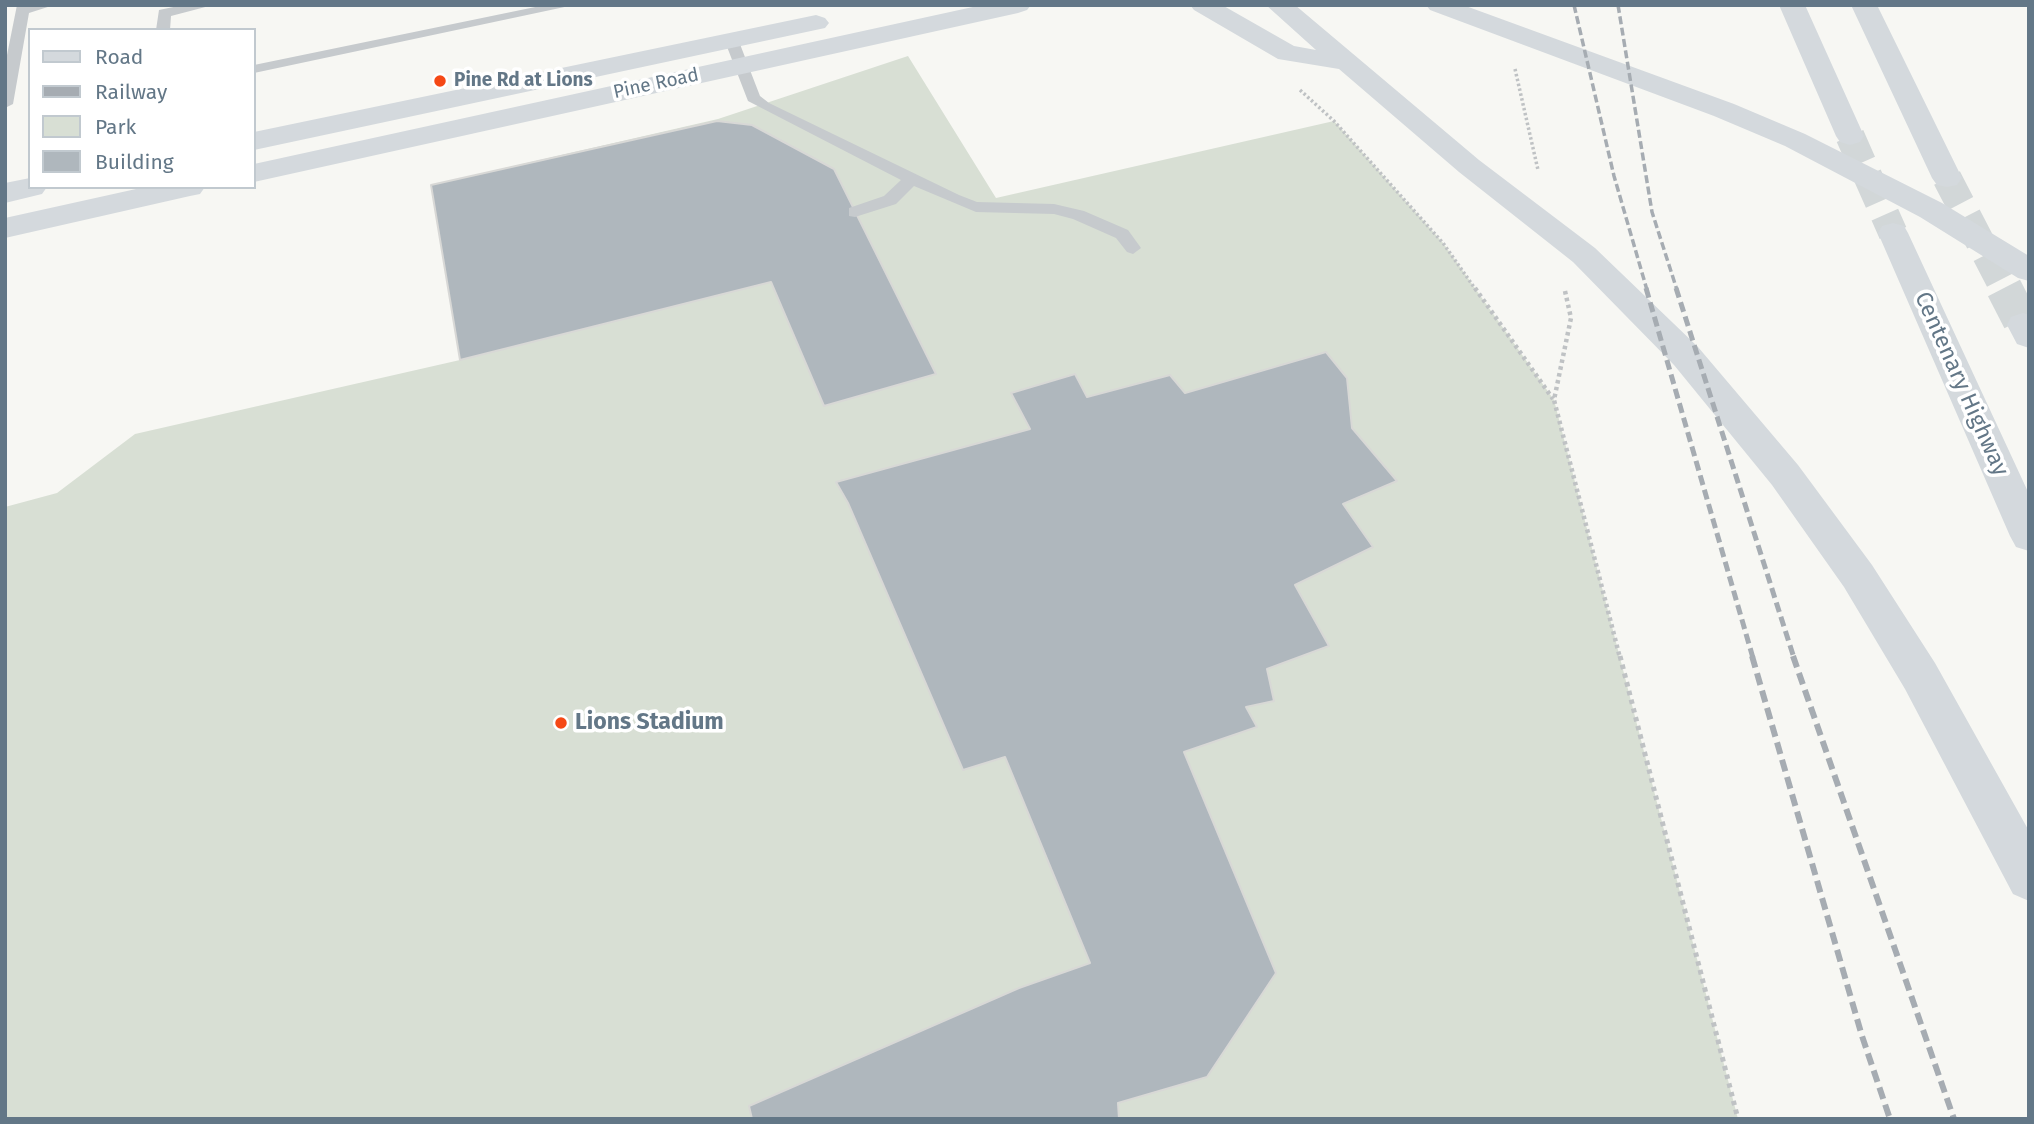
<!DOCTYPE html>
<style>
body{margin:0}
#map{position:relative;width:2034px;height:1124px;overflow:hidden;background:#f7f7f3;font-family:"Fira Sans",sans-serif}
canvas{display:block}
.frame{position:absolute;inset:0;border:7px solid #637787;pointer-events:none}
.legend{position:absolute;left:28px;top:28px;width:228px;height:161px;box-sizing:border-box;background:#fff;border:2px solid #c1c9cf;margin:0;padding:9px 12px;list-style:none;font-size:21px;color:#637787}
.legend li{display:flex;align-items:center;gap:14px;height:35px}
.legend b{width:35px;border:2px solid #c1c9cf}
</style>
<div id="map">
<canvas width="2034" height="1124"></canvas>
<div class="frame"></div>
<ul class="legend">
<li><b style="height:9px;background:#d4d9dd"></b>Road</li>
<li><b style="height:9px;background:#a6acb2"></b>Railway</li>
<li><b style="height:19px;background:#d8dfd4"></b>Park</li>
<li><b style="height:19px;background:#afb7bd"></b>Building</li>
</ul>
</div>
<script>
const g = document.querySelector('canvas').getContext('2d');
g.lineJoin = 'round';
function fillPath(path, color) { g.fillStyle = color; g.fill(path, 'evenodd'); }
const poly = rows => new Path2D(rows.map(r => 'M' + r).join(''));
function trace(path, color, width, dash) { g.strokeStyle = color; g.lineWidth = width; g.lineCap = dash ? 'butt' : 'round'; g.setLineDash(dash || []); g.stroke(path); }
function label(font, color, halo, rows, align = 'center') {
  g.font = font + ' "Fira Sans",sans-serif'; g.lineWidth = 7; g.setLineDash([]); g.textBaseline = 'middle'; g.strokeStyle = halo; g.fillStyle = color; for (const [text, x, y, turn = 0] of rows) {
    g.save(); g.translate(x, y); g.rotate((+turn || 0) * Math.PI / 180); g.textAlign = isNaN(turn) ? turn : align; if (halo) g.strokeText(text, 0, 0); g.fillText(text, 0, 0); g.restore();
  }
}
const green = poly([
 [908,56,996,198,1334,121,1443,243,1554,400,1738,1119,5,1119,5,507,57,493,135,434,460,360,431,185,718,119]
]);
const building = poly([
 [717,121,752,125,834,169,936,374,824,406,771,282,460,360,431,185,717,121],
 [1326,352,1347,378,1352,428,1397,481,1343,504,1373,547,1295,585,1329,646,1267,669,1274,701,1246,707,1257,727,1184,752,1276,973,1207,1077,1118,1103,1119,1119,752,1119,749,1106,1019,988,1090,963,1005,757,963,770,848,503,836,482,1030,429,1011,393,1075,374,1087,397,1170,375,1185,393,1326,352]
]);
const highwayTunnelFar1 = poly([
 [1850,136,1893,233],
 [1947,178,2005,290]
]);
const highwayTunnel = poly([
 [2004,288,2023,325]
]);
const pathFar2 = poly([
 [1515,69,1538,170],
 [1300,90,1334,121,1443,243,1476,290]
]);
const pathFar1 = poly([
 [1475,288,1553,399],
 [1565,291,1571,318,1554,400,1620,658]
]);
const path = poly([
 [1620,656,1738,1119]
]);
const lane = poly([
 [17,5,54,5,29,13,13,104,5,108,5,65,17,5],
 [183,5,213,5,171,16,170,30,156,30,159,10,183,5],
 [545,5,574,5,254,73,254,65,545,5],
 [731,35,738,39,760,96,769,103,959,195,977,202,1054,204,1084,211,1128,230,1141,248,1133,254,1127,252,1116,238,1073,219,1054,214,976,212,914,186,896,204,855,217,849,216,849,208,884,196,901,180,748,101,724,39,731,35]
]);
const secondary = poly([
 [982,5,1031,5,1027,10,1018,13,254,182,254,164,982,5],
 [816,15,825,18,829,23,825,28,254,150,254,132,816,15],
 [30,178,30,187,47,187,42,194,5,203,5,183,30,178],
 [145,187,205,187,200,194,190,196,5,238,5,218,145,187]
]);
const highway = poly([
 [1190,5,1222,5,1294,46,1316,50,1266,5,1295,5,1479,160,1595,248,1698,347,1798,465,1872,565,1935,663,2029,831,2029,901,2013,894,1905,689,1844,587,1772,485,1674,365,1573,262,1459,172,1339,69,1278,59,1194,10,1190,5],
 [1426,5,1463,5,1734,104,1805,134,1942,203,2029,256,2029,281,2018,278,1920,217,1785,146,1714,116,1430,10,1426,5],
 [1779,5,1805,5,1864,136,1860,142,1850,145,1840,142,1836,136,1779,5],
 [1851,5,1877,5,1962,178,1957,185,1947,187,1937,185,1932,178,1851,5],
 [1893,223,1904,226,1908,233,2029,494,2029,551,2016,547,2010,536,1878,233,1882,226,1893,223],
 [2023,313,2029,315,2029,348,2017,344,2007,325,2011,317,2023,313]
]);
const railFar2 = poly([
 [1574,5,1614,176,1647,290],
 [1618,5,1652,212,1677,290]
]);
const railFar1 = poly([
 [1646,288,1753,658],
 [1676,288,1794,658]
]);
const rail = poly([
 [1752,656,1862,1036,1890,1119],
 [1793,656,1954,1119]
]);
const markers = [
 [440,81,7,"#f54815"],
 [561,723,7,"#f54815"]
];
const farPoinames = [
 ["Pine Rd at Lions",454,81]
];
const farStreetnames = [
 ["Pine Road",656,84,-12]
];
const streetNames = [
 ["Centenary Highway",1961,384,66]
];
const poiNames = [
 ["Lions Stadium",575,723]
];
fillPath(green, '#d8dfd4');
fillPath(building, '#afb7bd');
trace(building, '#d8d8d6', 2);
trace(highwayTunnelFar1, '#d2d7d8', 29, [29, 14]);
trace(highwayTunnel, '#d2d7d8', 36, [36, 18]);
trace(pathFar2, '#bfc2c4', 3.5, [2.5, 2.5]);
trace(pathFar1, '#bfc2c4', 4.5, [3.5, 3.5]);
trace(path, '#bfc2c4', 5, [4.5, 4.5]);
fillPath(lane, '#c6cacd');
fillPath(secondary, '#d4d9dd');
fillPath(highway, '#d4d9dd');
trace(railFar2, '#a6acb2', 3.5, [8, 3.5]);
trace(railFar1, '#a6acb2', 5, [10, 5]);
trace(rail, '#a6acb2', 6, [12, 6]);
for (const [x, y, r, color] of markers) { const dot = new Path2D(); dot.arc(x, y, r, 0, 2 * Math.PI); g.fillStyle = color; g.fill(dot); trace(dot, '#fff', 2.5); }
label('bold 19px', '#637787', '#fff', farPoinames, 'left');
label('19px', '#637787', '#fff', farStreetnames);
label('23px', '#637787', '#fff', streetNames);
label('bold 23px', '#637787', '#fff', poiNames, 'left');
</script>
